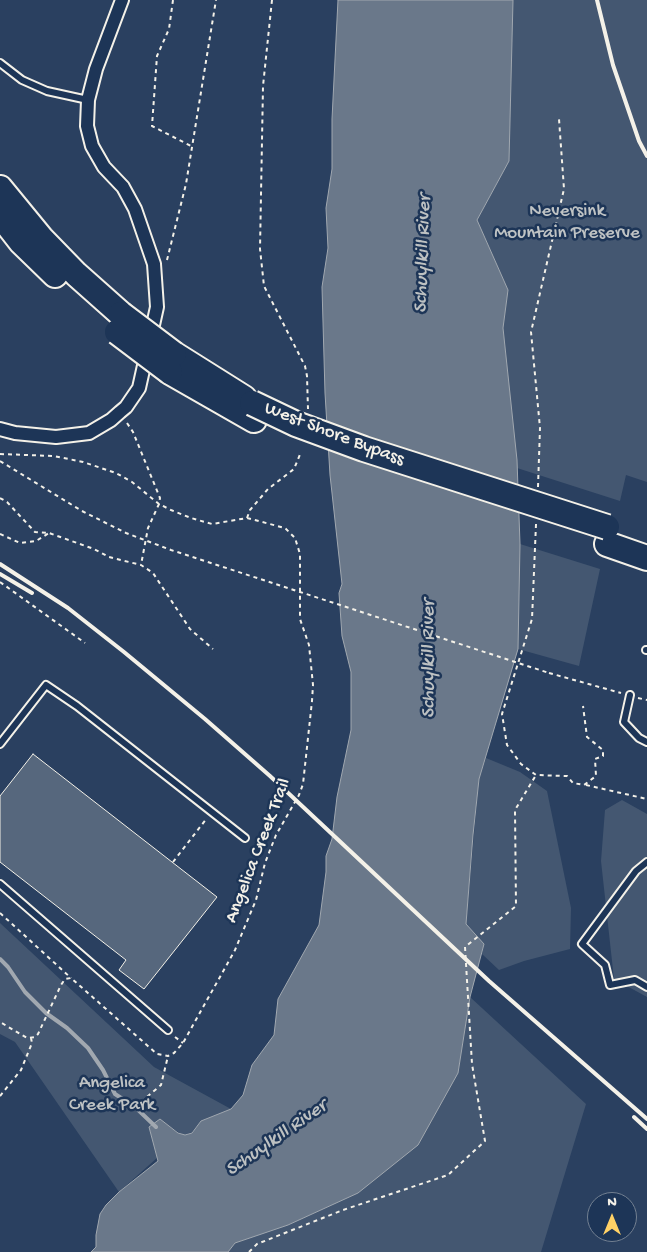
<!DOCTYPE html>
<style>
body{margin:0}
#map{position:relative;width:647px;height:1252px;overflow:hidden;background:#2a4060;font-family:"Gochi Hand",sans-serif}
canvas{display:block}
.north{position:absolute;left:587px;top:1192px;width:50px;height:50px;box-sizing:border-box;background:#1d3557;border:1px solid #738091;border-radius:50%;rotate:0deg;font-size:14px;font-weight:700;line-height:20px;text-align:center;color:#f4f1e8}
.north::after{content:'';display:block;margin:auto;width:18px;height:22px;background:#ffd166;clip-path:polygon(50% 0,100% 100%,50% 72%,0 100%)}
</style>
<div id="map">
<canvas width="647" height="1252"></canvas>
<div class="north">N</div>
</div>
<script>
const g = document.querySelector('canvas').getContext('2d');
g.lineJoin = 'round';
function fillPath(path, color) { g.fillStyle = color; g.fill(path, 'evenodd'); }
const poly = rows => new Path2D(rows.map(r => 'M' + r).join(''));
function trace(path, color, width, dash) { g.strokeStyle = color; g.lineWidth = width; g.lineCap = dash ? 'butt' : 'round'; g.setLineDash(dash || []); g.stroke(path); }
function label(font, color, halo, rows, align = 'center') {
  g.font = font + ' "Gochi Hand",sans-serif'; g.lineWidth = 5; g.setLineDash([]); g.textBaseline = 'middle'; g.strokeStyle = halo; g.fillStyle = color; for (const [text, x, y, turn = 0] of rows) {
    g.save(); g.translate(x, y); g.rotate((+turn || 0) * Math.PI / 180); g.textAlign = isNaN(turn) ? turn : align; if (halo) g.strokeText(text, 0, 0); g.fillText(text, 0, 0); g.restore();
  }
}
const green = poly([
 [513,0,647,0,647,482,626,475,620,501,517,468,503,328,508,290,477,220,509,160],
 [520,544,600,569,579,666,518,649],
 [486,758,520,772,547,791,571,908,570,949,524,961,499,970,482,954,484,944,466,924,479,778],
 [622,800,647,814,647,997,614,979,601,861,605,810],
 [0,923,154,1067,231,1109,201,1121,192,1132,184,1135,178,1132,160,1120,149,1127,158,1157,119,1192,15,1042,0,1034],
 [470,997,586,1104,541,1252,228,1252,235,1243,288,1225,358,1193,458,1073]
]);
const water = poly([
 [338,0,513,0,509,161,477,220,508,290,503,328,517,460,520,544,518,649,479,779,473,835,466,924,484,944,470,997,458,1073,418,1145,358,1193,288,1225,235,1243,228,1252,91,1252,96,1247,96,1235,100,1214,106,1205,119,1192,158,1161,149,1127,160,1119,178,1133,185,1135,192,1133,201,1121,231,1109,243,1095,252,1065,274,1035,278,999,319,925,326,872,326,856,332,839,337,797,351,730,351,672,342,636,339,593,342,584,330,475,325,393,322,287,328,248,326,208,332,169,332,119,338,0]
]);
const stream = poly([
 [0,959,8,967,25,992,46,1013,67,1028,88,1048,103,1070,115,1094,135,1107,156,1127]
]);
const building = poly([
 [33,754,217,897,144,989,119,970,126,960,0,862,0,796,33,754]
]);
const path = poly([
 [173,0,169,29,157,56,152,126,191,146],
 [272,0,263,86,260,249,264,286,305,366,307,376,308,409],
 [167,260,186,184,216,0],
 [127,423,133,432,160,498,159,504,148,528,141,565],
 [0,454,54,456,83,462,116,473,132,482,159,504,171,510,191,518,212,524,247,518,285,528,295,538,300,554,300,619,309,645,313,685,312,701,303,784,299,795,276,835,265,863,256,900,235,950,183,1043,174,1053,168,1056,157,1054,71,978,65,979,61,985,38,1034,35,1037,27,1038,0,1022],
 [0,461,82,511],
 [538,487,540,428,531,332,564,189,559,119],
 [0,498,7,502,35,532,49,533,94,549,109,557,141,565,153,573,190,629,213,649],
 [247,518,250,510,268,489,294,469,301,452],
 [536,524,532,619,502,714,507,745,521,764,536,775,567,776,573,783,584,785,596,776,595,759,603,756,603,750,587,737,583,706],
 [0,534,20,543,36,541,49,533],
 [0,582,85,643],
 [549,673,621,693],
 [638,698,647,700],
 [586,785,647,799],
 [173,862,207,818],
 [0,913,71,978],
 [175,1037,183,1043],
 [0,1096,21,1070,32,1043,31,1038],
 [135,1107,161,1085,168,1056],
 [249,1252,257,1244,343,1210,448,1175,485,1141,472,1064,465,947,516,906,515,810,536,775]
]);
const service = poly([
 [0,63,22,80,47,91,88,100],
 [646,650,647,650],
 [630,695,624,722,639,738,647,742],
 [0,744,46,685,77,706,245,838],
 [647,862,636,871,582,944,605,965,610,985,635,980,647,987],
 [0,884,168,1030]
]);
const minor = poly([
 [0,429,15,433,56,437,89,433,111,420,120,412,126,407,139,388,157,307,154,264,135,209,123,187,104,167,92,146,87,126,88,100,96,69,122,0]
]);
const motorway = poly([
 [0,188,41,238,76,274,121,314],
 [0,215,21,242,55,275],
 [174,354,244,398],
 [170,372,254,420],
 [607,544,647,558]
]);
const rail = poly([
 [597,0,613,65,639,141,647,156],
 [0,564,68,608,124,652,205,719,270,776,489,981,647,1119],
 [0,574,32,593],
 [634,1117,647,1129]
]);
const pathBridge = poly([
 [82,511,126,533,171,550,549,673]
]);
const motorwayBridge = poly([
 [121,314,174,354],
 [117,332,170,372],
 [252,403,296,424,364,449,607,527]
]);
const parkNames = [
 ["Neversink",567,212],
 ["Mountain Preserve",567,234],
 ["Angelica",112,1084],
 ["Creek Park",112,1106]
];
const streetNames = [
 ["West Shore Bypass",334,435,21],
 ["Angelica Creek Trail",259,851,-69]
];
const waterNames = [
 ["Schuylkill River",424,254,-88],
 ["Schuylkill River",430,659,-90],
 ["Schuylkill River",277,1139,-35]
];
fillPath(green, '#445771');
fillPath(water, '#6a788a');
trace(water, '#a1a8b0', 1);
trace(stream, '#a1a8b0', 4);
fillPath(building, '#56677d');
trace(building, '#f4f1e8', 1);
trace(service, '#f4f1e8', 10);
trace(minor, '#f4f1e8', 16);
trace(motorway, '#f4f1e8', 28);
trace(path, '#f4f1e8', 2, [4, 4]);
trace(service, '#1d3557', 6);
trace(minor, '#1d3557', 12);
trace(motorway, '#1d3557', 24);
trace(rail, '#f4f1e8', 4);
trace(motorwayBridge, '#f4f1e8', 28, []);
trace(pathBridge, '#f4f1e8', 2, [4, 4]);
trace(motorwayBridge, '#1d3557', 24);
label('19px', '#bfc3c4', '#1d3557', parkNames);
label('19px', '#f4f1e8', '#1d3557', streetNames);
label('italic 20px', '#bdc1c2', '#1d3557', waterNames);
</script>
